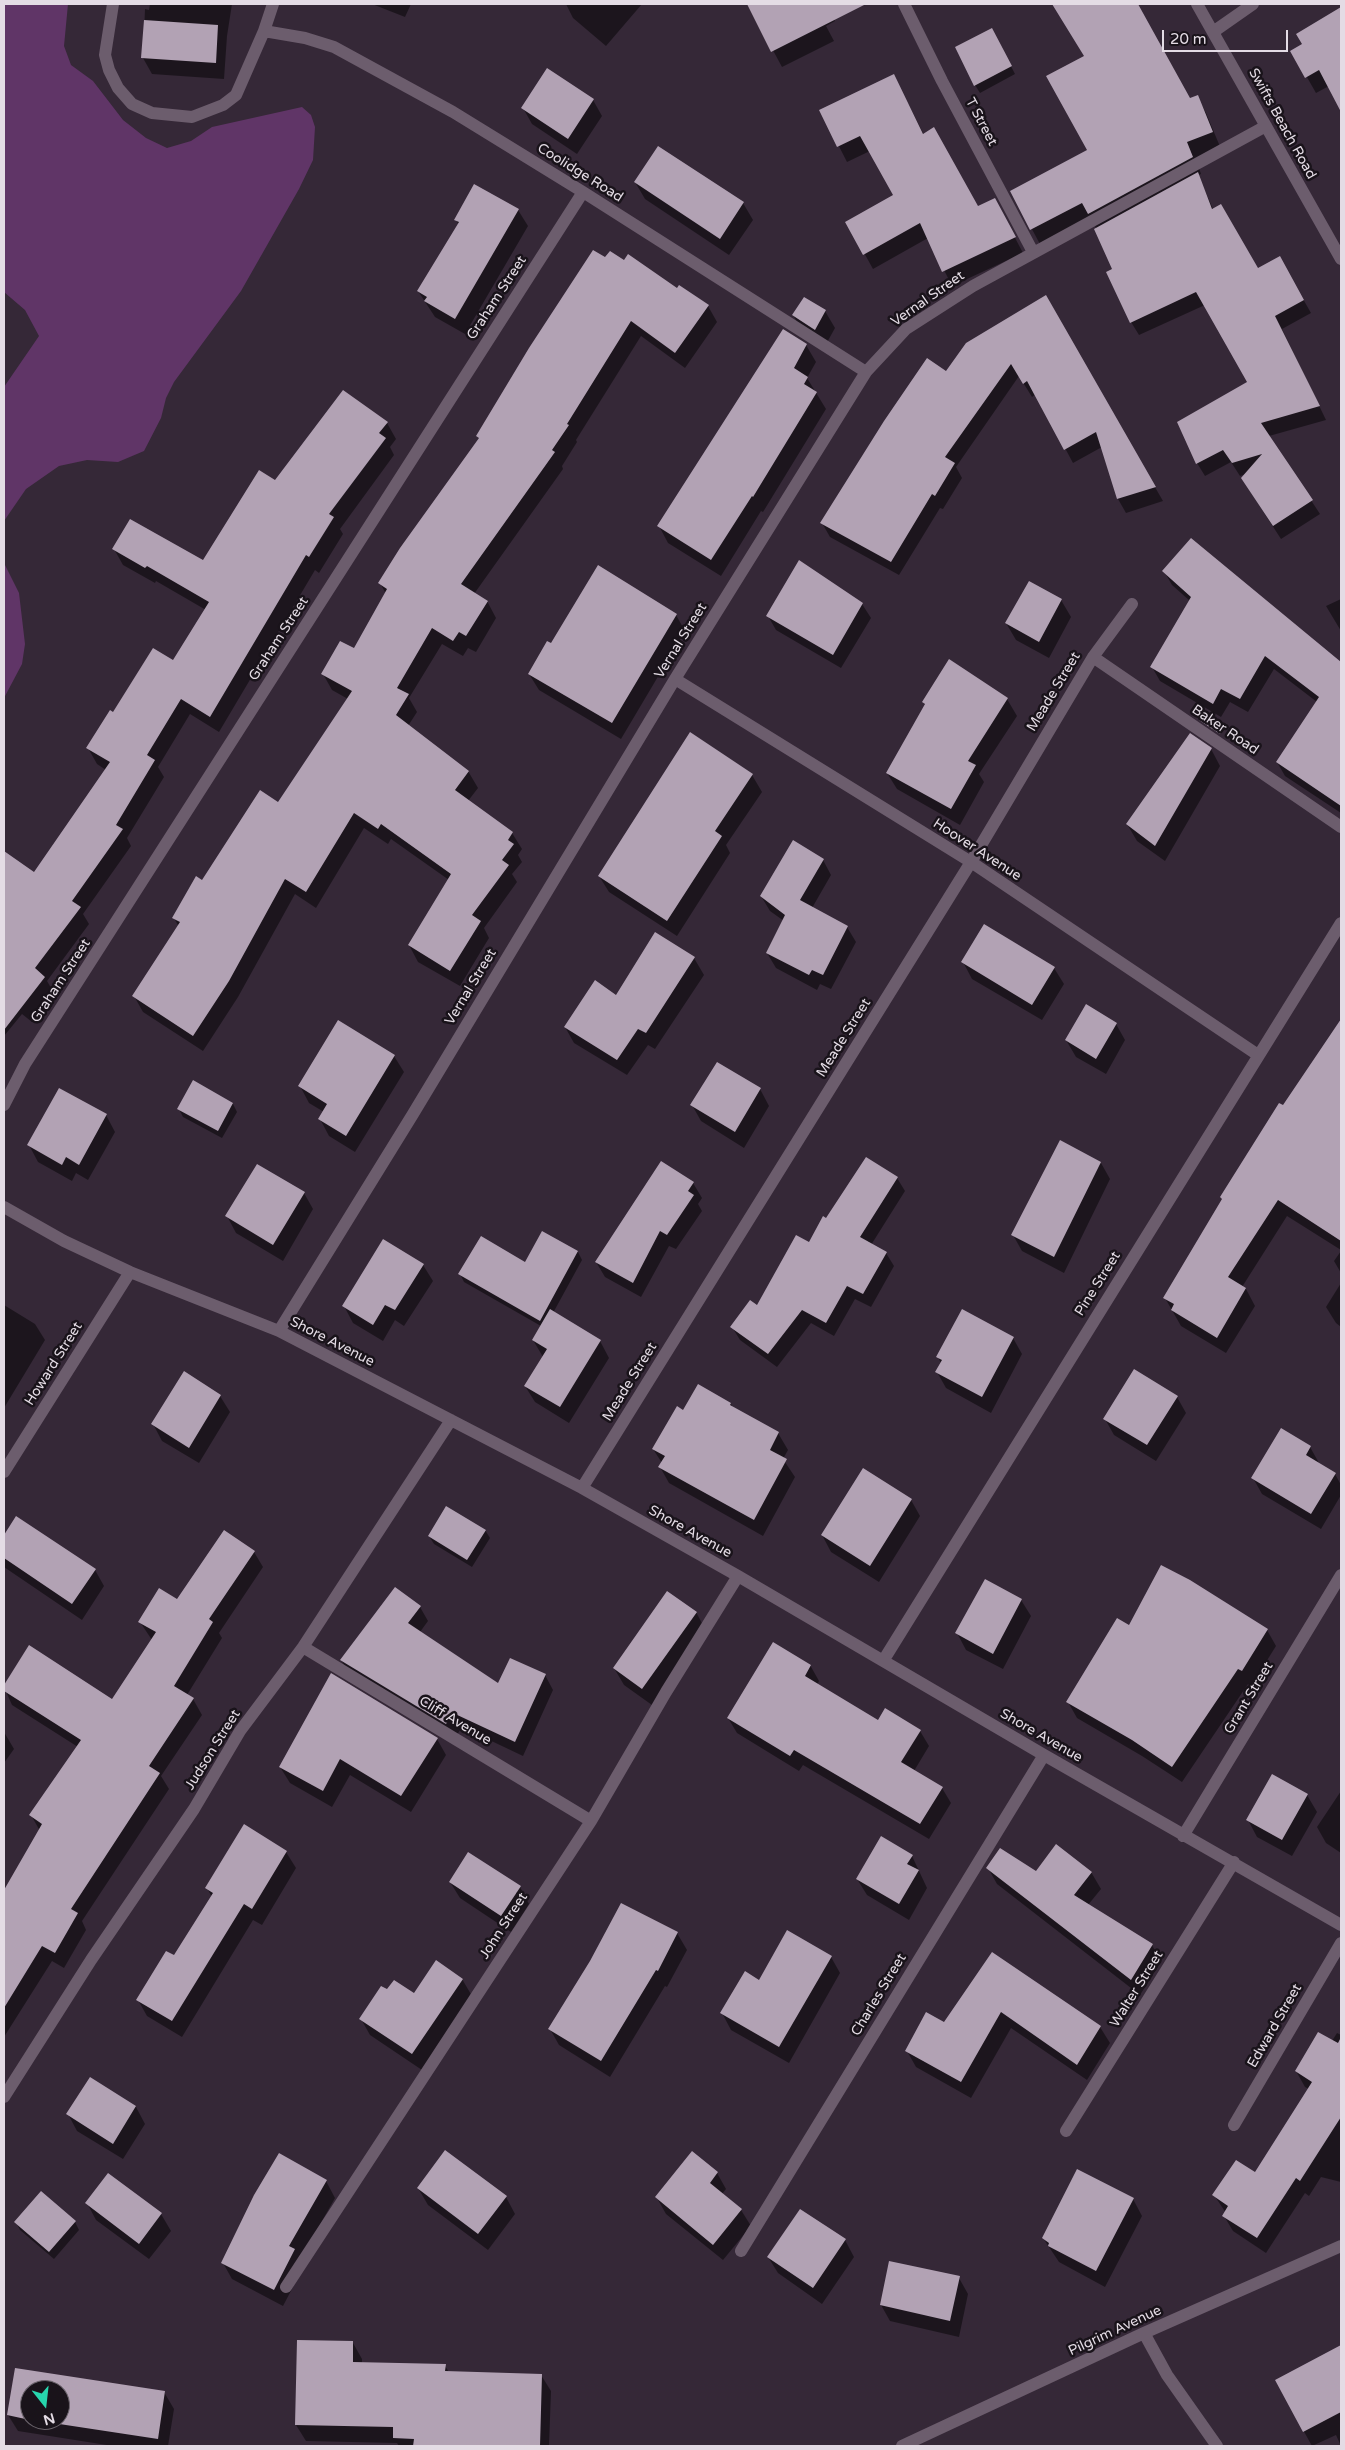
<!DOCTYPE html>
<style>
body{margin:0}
#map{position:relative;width:1345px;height:2450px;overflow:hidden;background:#352837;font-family:"Varela Round",sans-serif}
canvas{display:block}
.frame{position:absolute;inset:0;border:5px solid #e4dce5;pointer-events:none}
.north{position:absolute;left:20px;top:2380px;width:50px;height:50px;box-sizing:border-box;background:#19131a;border:1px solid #6a636b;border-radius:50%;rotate:164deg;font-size:14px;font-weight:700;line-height:20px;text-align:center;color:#e4dce5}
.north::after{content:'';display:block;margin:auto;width:18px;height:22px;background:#27d5ad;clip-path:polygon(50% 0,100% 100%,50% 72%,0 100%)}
.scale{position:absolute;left:1162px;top:30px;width:126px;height:22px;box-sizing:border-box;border:2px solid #e4dce5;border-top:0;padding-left:6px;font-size:15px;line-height:18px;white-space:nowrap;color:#e4dce5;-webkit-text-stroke:4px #19131a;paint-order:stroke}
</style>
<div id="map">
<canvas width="1345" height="2450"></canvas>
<div class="frame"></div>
<div class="north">N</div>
<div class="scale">20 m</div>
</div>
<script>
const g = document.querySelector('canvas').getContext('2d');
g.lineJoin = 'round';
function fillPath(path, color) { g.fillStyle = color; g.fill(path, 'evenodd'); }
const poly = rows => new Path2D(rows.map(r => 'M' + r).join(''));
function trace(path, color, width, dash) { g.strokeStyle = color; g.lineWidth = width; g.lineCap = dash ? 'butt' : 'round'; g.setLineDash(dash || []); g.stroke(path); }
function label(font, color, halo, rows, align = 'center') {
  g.font = font + ' "Varela Round",sans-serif'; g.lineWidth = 5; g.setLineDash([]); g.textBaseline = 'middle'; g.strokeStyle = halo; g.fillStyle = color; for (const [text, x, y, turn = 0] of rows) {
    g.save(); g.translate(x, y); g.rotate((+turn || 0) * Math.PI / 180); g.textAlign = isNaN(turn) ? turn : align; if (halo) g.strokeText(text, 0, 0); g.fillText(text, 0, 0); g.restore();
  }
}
const green = poly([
 [4,4,68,4,64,46,71,65,93,81,123,120,146,138,167,148,191,141,212,127,302,107,311,115,315,127,313,160,299,189,241,291,174,382,166,398,161,418,144,451,118,462,87,460,59,466,26,489,4,521,4,387,39,336,25,310,4,292],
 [4,563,19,593,25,644,22,664,4,698]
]);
const shadow = poly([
 [150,4,232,4,227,36,224,79,152,74,143,58,145,9,149,10],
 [372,4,411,4,405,17],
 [566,4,642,4,606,46,573,18],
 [748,4,826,4,835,21,826,26,834,41,782,67],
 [1053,4,1129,4,1190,99,1197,96,1206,113,1221,149,1196,159,1201,174,1198,175,1213,209,1258,270,1279,257,1311,313,1282,329,1326,420,1269,436,1320,514,1281,539,1250,491,1246,474,1240,476,1231,462,1205,476,1197,463,1249,382,1205,305,1139,335,1131,322,1114,269,1092,219,1041,246,1012,192,1088,150,1085,57],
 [1335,13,1341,24,1341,96,1336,99,1329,86,1316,93,1292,51,1303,44],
 [996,37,1015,74,980,93,975,85],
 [894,76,924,135,977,208,1003,215,1023,253,952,286,928,238,873,269,847,222,895,196,870,151,847,162,821,111],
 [593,100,602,116,577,154,532,124,523,108],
 [635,182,743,203,753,220,729,255,645,199],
 [518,210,528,226,465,334,435,317,418,291,459,225,456,220],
 [605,259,677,290,708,306,717,322,685,368,641,336,576,440,577,442,562,466,563,469,474,594,487,601,496,618,476,652,468,648,463,656,442,644,409,698,417,712,408,726,468,771,478,788,468,801,512,833,522,849,518,855,522,862,512,874,517,882,484,928,489,938,460,986,418,962,409,945,449,880,391,839,388,844,364,828,316,908,295,894,238,997,203,1051,143,1012,134,996,179,927,174,918,203,881,279,804,348,699,332,690,323,674,355,650,386,594,380,583],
 [1045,297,1163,501,1126,513,1118,499,1102,447,1073,463,1036,394,1032,397,1019,376,956,467,962,478,943,509,940,508,899,575,830,537,822,523,946,373],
 [804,298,825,311,835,328,825,346,803,332,793,315],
 [784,331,806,345,816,362,807,378,826,409,763,512,761,511,721,576,668,543,659,526],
 [387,423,396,439,390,447,394,455,340,529,343,534,319,573,315,570,219,732,190,714,158,767,164,777,127,838,131,846,83,914,89,924,47,981,54,993,32,1022,22,1014,4,1036,4,873,14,860,34,874,106,770,97,764,88,748,114,714,173,662,206,610,156,581,155,583,123,565,114,549,203,562,275,482],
 [1191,540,1341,666,1341,813,1285,776,1277,762,1317,702,1274,669,1248,712,1230,702,1221,717,1160,681,1152,667,1190,601,1172,585,1164,571],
 [1341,599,1341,631,1326,606],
 [1061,600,1071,617,1049,658,1016,640,1006,623],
 [862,604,871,618,841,668,776,630,768,616],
 [676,615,685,631,621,739,539,690,529,674,551,645],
 [949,661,1007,699,1017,716,979,774,984,782,960,825,897,789,887,773,925,705,923,702],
 [1211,749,1220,766,1165,861,1137,841,1127,824],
 [752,775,762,792,726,845,730,853,677,936,609,892,599,876],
 [823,860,831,875,812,908,847,927,856,942,831,989,820,984,817,990,776,968,767,953,784,921,770,911,761,896],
 [694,958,704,975,655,1049,648,1045,627,1075,574,1043,565,1027,617,997],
 [963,962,1054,968,1064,984,1042,1020,972,979],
 [1341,1021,1341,1250,1287,1216,1242,1287,1246,1289,1255,1306,1226,1353,1181,1326,1165,1298,1284,1107],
 [1116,1024,1125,1040,1106,1074,1076,1057,1066,1040],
 [394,1056,404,1072,355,1152,329,1136,320,1119,324,1112,309,1103,300,1086],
 [760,1089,769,1106,744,1148,701,1121,692,1105],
 [233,1104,237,1112,222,1138,183,1117,179,1109],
 [106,1115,115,1132,88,1180,76,1173,72,1181,38,1162,29,1145],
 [1101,1163,1110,1179,1064,1273,1022,1251,1013,1235],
 [897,1178,905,1191,871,1245,886,1253,894,1266,871,1307,855,1299,834,1336,811,1323,777,1367,740,1340,732,1327,757,1307,809,1244,826,1219],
 [693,1183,702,1198,698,1204,702,1211,676,1249,669,1246,641,1297,605,1277,596,1262],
 [304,1193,313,1209,283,1261,236,1233,227,1216],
 [1341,1251,1341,1273,1334,1261],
 [578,1252,582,1260,553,1313,600,1341,609,1358,569,1423,535,1402,525,1386,543,1357,533,1340,541,1326,464,1282,460,1274,526,1264],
 [423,1265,433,1281,404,1326,395,1320,383,1341,353,1323,344,1306],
 [1341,1283,1341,1327,1336,1323,1326,1307],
 [4,1305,35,1324,45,1340,4,1408],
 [1013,1338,1022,1354,991,1413,946,1388,937,1372,941,1363,938,1357],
 [220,1396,230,1412,199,1463,162,1441,153,1424],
 [1177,1397,1186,1413,1156,1461,1114,1435,1105,1419],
 [731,1404,733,1408,778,1433,788,1450,783,1459,795,1477,763,1536,669,1483,660,1467,662,1463,653,1449,683,1412],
 [1310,1447,1319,1463,1335,1474,1341,1485,1341,1495,1321,1529,1262,1494,1253,1478],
 [911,1500,920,1516,879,1582,831,1552,822,1535],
 [17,1518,95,1570,104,1586,82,1620,4,1567,4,1537],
 [485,1530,490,1538,472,1567,434,1544,429,1536],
 [254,1552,263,1567,219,1633,222,1638,187,1695,193,1699,202,1715,161,1776,169,1789,82,1921,86,1930,64,1968,52,1961,4,2037,4,1895,40,1831,31,1815,78,1747,12,1705,4,1687,29,1647,112,1700,152,1640,140,1622,177,1601],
 [1021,1600,1031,1616,1003,1669,966,1650,957,1633],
 [420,1607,428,1621,420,1632,498,1685,545,1675,553,1690,523,1756,462,1727,455,1738,350,1674,341,1660],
 [696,1612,705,1629,652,1705,624,1685,614,1668],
 [1130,1627,1267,1630,1276,1646,1251,1686,1248,1684,1182,1782,1142,1756,1077,1718,1068,1702],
 [810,1665,819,1681,817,1685,878,1722,920,1731,929,1746,914,1771,942,1788,951,1803,929,1839,803,1765,799,1771,737,1733,728,1718],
 [4,1732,14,1749,4,1763],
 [437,1739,446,1755,411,1812,350,1775,332,1807,290,1783,280,1767],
 [1273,1776,1307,1795,1317,1812,1292,1856,1257,1837,1248,1820],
 [1341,1791,1341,1853,1326,1843,1317,1827],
 [245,1826,286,1852,296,1868,262,1925,253,1920,182,2037,147,2016,138,2000,174,1957,212,1897,207,1888],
 [912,1856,927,1888,909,1920,867,1895,857,1879],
 [988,1868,1036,1873,1091,1872,1101,1889,1088,1905,1152,1945,1161,1962,1140,1995,997,1884],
 [450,1882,520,1887,529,1904,511,1932,460,1898],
 [677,1933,687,1950,667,1987,665,1986,610,2077,559,2045,550,2029],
 [992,1954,1100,2027,1110,2043,1087,2080,1011,2028,971,2098,916,2067,907,2051,945,2024],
 [831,1957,840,1973,789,2063,731,2030,722,2013,759,1981],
 [462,1979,472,1996,422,2070,370,2035,361,2019,387,1991,414,1995],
 [1337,2033,1341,2035,1341,2182,1321,2177,1309,2196,1305,2193,1266,2253,1233,2231,1224,2216,1226,2213,1214,2195,1255,2174,1309,2089,1305,2087,1296,2071,1332,2041],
 [90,2079,136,2107,145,2124,123,2159,77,2131,68,2114],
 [717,2173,726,2189,722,2194,741,2210,751,2226,723,2260,666,2214,657,2198],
 [109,2175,161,2214,171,2231,149,2259,96,2220,87,2203],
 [326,2181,335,2198,300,2260,304,2266,283,2306,232,2279,223,2263],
 [418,2188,506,2197,515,2214,488,2250,428,2205],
 [1133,2199,1142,2216,1105,2287,1059,2262,1043,2238],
 [16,2222,75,2222,79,2230,54,2259,20,2230],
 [845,2240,854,2257,822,2304,778,2273,768,2257],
 [959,2278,968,2294,959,2337,890,2321,881,2305],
 [353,2343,362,2359,362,2363,445,2366,449,2372,541,2375,551,2391,549,2446,399,2446,397,2443,306,2441,296,2425],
 [1337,2349,1341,2356,1341,2446,1336,2435,1312,2446,1276,2381],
 [16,2369,164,2392,174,2409,168,2446,113,2446,18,2431,8,2415],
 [30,2390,60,2390,60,2420,30,2420]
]);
const building = poly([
 [747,4,866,4,771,52],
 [1052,4,1138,4,1190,98,1198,95,1213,132,1187,142,1193,157,1088,214,1082,203,1030,230,1010,191,1087,150,1046,76,1084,56],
 [1341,7,1341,112,1319,70,1305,78,1290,51,1302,44,1296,34],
 [144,20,218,25,216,63,141,58],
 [992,28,1012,66,974,86,955,47],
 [547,68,594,99,568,139,521,108],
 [894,74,923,134,934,127,978,206,995,198,1016,237,942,272,920,223,863,255,845,222,893,195,860,136,837,147,819,110],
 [658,146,744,202,720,239,634,182],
 [1198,172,1212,209,1221,204,1258,268,1280,256,1304,300,1275,316,1320,406,1261,423,1313,500,1273,526,1241,478,1262,454,1232,463,1223,450,1196,464,1177,422,1247,382,1196,292,1130,323,1106,272,1112,269,1094,229],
 [474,184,519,209,455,319,424,301,427,297,417,291,459,222,454,220],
 [593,250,605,257,610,251,624,260,628,254,677,288,679,285,709,305,675,353,631,321,567,424,569,425,552,450,555,452,461,584,488,601,466,636,459,632,453,641,432,628,397,688,409,694,396,715,469,771,455,790,513,832,508,840,514,844,502,860,509,865,472,915,481,921,450,971,408,945,451,874,381,824,378,829,354,813,306,892,285,879,229,981,193,1036,132,996,180,922,172,918,196,876,202,880,260,790,278,802,352,691,321,674,340,641,354,648,387,589,378,583,400,548,479,438,476,436,529,348],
 [1046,295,1156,487,1117,499,1096,432,1064,450,1027,381,1023,384,1011,364,945,457,955,463,935,496,932,494,891,562,820,523,884,421,927,358,946,371,966,343],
 [804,297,826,310,815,330,792,315],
 [783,329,807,344,794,368,808,377,804,384,817,392,753,497,752,496,711,560,657,526],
 [343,390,388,422,379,433,386,438,329,514,334,517,309,557,306,555,210,717,181,699,147,755,155,760,116,825,123,829,72,901,81,907,35,968,45,977,4,1030,4,851,34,872,110,762,86,748,110,710,113,712,153,648,173,660,209,602,147,566,145,568,112,549,130,519,203,560,259,470,275,480],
 [1191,538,1341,662,1341,806,1276,762,1319,697,1265,656,1240,699,1221,689,1213,704,1150,667,1191,597,1162,571],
 [799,560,863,603,833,655,766,616],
 [598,565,677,614,612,723,528,674,547,641,551,643],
 [1029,581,1062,599,1039,642,1005,623],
 [949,659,1008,698,968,761,976,765,951,809,886,773,925,704,922,702],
 [1205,712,1225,725,1220,734,1199,720],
 [690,732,753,774,715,831,722,836,667,921,598,876],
 [1190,733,1212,748,1155,846,1126,824],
 [793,840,824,859,800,900,848,926,823,975,812,970,809,975,766,953,785,915,760,896],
 [984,924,1055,967,1032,1005,961,962],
 [655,932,695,957,646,1033,638,1029,617,1060,564,1027,595,980,616,995],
 [1086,1004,1117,1023,1096,1059,1065,1040],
 [1341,1019,1341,1241,1278,1200,1228,1277,1246,1288,1217,1338,1171,1310,1174,1304,1163,1298,1222,1199,1220,1197,1279,1103,1283,1105],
 [338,1020,395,1055,346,1136,318,1119,327,1104,298,1086],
 [717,1062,761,1088,735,1132,690,1105],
 [193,1080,233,1103,218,1131,177,1109],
 [59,1088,107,1114,79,1165,66,1157,62,1165,27,1145],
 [1060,1140,1101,1162,1054,1257,1011,1235],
 [866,1157,898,1177,860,1237,887,1252,863,1294,847,1286,826,1323,802,1310,768,1354,730,1327,750,1300,757,1305,796,1235,809,1242,823,1216,826,1218],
 [661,1161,694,1182,688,1191,694,1195,667,1235,660,1231,633,1283,595,1262],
 [257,1164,305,1192,273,1245,225,1216],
 [542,1231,578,1251,540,1321,458,1274,481,1236,525,1262],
 [383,1239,424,1264,395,1310,385,1305,373,1325,342,1306],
 [550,1309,601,1340,560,1407,524,1386,547,1349,532,1340],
 [962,1309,1014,1337,982,1397,935,1372,942,1360,936,1357],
 [1134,1369,1178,1396,1147,1445,1103,1419],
 [184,1371,221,1395,189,1448,151,1424],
 [698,1384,731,1403,730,1405,779,1432,770,1450,787,1459,754,1520,658,1467,665,1456,652,1449,677,1406,683,1410],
 [1281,1428,1311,1446,1306,1455,1336,1473,1311,1514,1251,1478],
 [863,1468,912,1499,870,1566,821,1535],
 [446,1506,486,1530,467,1560,428,1536],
 [16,1516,96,1569,72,1604,4,1558,4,1535],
 [224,1530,255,1551,209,1619,213,1622,174,1686,194,1698,149,1766,160,1773,71,1909,78,1913,55,1953,42,1946,4,2008,4,1890,42,1824,29,1815,81,1740,4,1691,4,1685,29,1645,112,1699,156,1632,138,1622,159,1588,177,1599],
 [1161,1565,1190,1580,1268,1629,1242,1671,1238,1669,1172,1767,1132,1740,1066,1702,1117,1618,1129,1625],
 [985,1579,1022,1599,993,1654,955,1633],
 [395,1587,421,1606,408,1623,498,1683,510,1658,546,1674,515,1742,453,1713,446,1724,340,1660],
 [667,1591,697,1612,642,1689,613,1668],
 [773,1642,811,1665,805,1676,878,1720,885,1708,921,1730,901,1762,943,1787,920,1824,794,1750,790,1756,727,1718],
 [331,1673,438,1738,401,1796,340,1759,323,1791,279,1767],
 [1272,1774,1308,1794,1282,1840,1246,1820],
 [244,1824,287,1851,252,1909,244,1904,172,2021,136,2000,166,1951,174,1955,213,1893,205,1888],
 [881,1836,913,1855,907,1864,919,1870,899,1904,856,1879],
 [1056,1844,1092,1872,1074,1895,1153,1944,1131,1980,986,1868,1000,1848,1036,1871],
 [468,1852,521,1886,501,1916,449,1882],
 [621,1903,678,1932,658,1971,656,1970,601,2061,548,2029,590,1961],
 [787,1930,832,1956,779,2047,720,2013,745,1971,759,1980],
 [992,1952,1101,2026,1077,2065,1001,2012,961,2082,905,2051,926,2012,944,2022],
 [436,1960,463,1979,412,2054,359,2019,381,1986,387,1989,394,1980,414,1993],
 [1318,2032,1338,2043,1341,2037,1341,2117,1300,2181,1296,2178,1257,2238,1222,2216,1228,2206,1212,2195,1236,2160,1255,2172,1312,2082,1295,2071],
 [90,2077,136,2106,113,2144,66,2114],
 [445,2150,507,2196,478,2234,417,2188],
 [692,2151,718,2172,710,2183,742,2209,713,2245,655,2197],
 [279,2153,327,2180,289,2246,295,2249,274,2290,221,2263,254,2195],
 [1077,2169,1134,2198,1096,2271,1048,2246,1049,2243,1042,2238],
 [108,2173,162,2213,139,2244,85,2203],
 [41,2191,76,2221,49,2252,14,2222],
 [800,2209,846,2239,813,2288,767,2257],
 [889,2261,960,2276,950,2321,880,2305],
 [297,2340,353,2341,353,2362,446,2364,445,2371,542,2374,540,2446,413,2446,414,2439,393,2438,393,2427,295,2425],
 [1341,2345,1341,2412,1303,2432,1275,2380],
 [15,2368,165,2391,158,2439,33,2420,60,2420,60,2390,30,2390,30,2420,7,2415]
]);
const minor = poly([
 [113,4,105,55,109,70,118,88,132,104,152,113,192,117,223,105,236,95,264,31,273,4],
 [904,4,942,81,1033,252],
 [1197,4,1341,259],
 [264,31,305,38,334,47,453,112,583,192,866,372],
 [1213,32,1253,4],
 [1093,657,1341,827],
 [675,679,971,862,1258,1055],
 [4,1105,25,1064,583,192],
 [4,1207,64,1241,130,1272,279,1331,582,1488,738,1576,1044,1755,1341,1925],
 [279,1331,413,1114,675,679,866,372,906,329,973,286,1266,126],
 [4,1472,130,1272],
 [582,1488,971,862,1093,657,1132,604],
 [303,1647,591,1821],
 [883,1661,1341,923],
 [1183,1836,1341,1575],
 [4,2097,91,1960,194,1809,240,1731,303,1647,451,1420],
 [1234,2125,1341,1943],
 [1066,2131,1234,1862],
 [741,2251,1044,1755],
 [286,2287,591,1821,666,1692,738,1576],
 [1144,2333,1167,2375,1217,2446],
 [902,2446,1144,2333,1341,2246]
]);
const streetNames = [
 ["T Street",981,122,62],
 ["Swifts Beach Road",1282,124,61],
 ["Coolidge Road",580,173,32],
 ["Graham Street",497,298,-57],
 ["Vernal Street",928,299,-35],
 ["Graham Street",279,639,-57],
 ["Vernal Street",681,641,-58],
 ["Meade Street",1054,692,-59],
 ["Baker Road",1225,730,34],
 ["Hoover Avenue",977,850,33],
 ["Graham Street",61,981,-57],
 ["Vernal Street",471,987,-59],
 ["Meade Street",844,1038,-58],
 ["Pine Street",1098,1284,-58],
 ["Shore Avenue",332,1342,27],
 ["Howard Street",54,1364,-58],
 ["Meade Street",630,1382,-58],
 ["Shore Avenue",690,1532,29],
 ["Grant Street",1249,1698,-59],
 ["Cliff Avenue",455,1721,31],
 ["Shore Avenue",1041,1736,30],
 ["Judson Street",213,1750,-58],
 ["John Street",504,1926,-57],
 ["Walter Street",1137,1989,-58],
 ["Charles Street",879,1995,-59],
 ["Edward Street",1275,2026,-60],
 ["Pilgrim Avenue",1115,2331,-25]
];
fillPath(green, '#603567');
fillPath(shadow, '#0007');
fillPath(building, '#b2a2b4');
trace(minor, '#6c5d6d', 12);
label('14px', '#e4dce5', '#19131a', streetNames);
</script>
